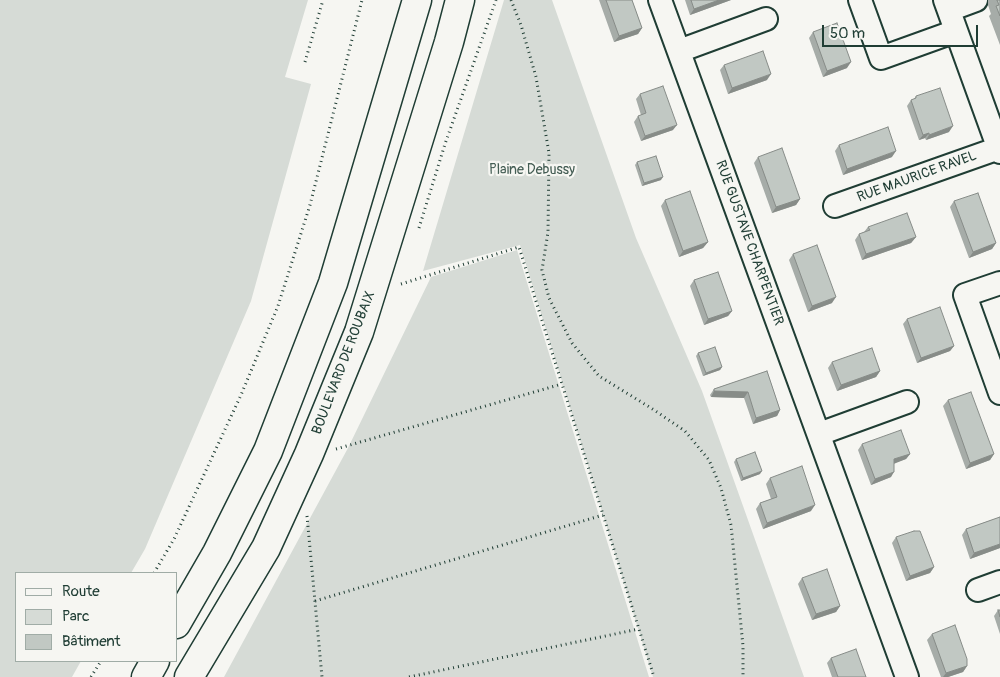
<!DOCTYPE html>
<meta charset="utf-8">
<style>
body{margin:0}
#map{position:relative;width:1000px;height:677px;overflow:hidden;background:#f6f6f2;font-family:Pangolin,sans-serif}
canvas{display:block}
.legend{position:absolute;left:15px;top:572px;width:162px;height:90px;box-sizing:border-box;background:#f6f6f2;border:1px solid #a0aca6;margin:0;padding:6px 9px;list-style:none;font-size:15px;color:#1f3d34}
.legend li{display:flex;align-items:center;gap:10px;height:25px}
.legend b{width:25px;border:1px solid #a0aca6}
.scale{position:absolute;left:822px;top:25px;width:156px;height:22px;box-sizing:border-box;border:2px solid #1f3d34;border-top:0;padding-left:6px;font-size:15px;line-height:18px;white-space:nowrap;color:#1f3d34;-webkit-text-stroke:4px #f6f6f2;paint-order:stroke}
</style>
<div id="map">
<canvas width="1000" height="677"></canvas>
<ul class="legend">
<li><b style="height:6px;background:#f6f6f2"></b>Route</li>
<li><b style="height:14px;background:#d6dbd6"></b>Parc</li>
<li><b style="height:14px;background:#c1c8c3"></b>Bâtiment</li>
</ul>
<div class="scale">50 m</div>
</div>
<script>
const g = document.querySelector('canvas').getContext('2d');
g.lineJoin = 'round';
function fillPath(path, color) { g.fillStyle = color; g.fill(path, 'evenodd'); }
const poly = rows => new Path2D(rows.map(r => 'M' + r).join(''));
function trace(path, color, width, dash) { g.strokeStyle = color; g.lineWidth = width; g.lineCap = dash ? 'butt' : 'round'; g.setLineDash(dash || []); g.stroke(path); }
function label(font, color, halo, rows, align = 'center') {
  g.font = font + ' Pangolin,sans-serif'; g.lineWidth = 4.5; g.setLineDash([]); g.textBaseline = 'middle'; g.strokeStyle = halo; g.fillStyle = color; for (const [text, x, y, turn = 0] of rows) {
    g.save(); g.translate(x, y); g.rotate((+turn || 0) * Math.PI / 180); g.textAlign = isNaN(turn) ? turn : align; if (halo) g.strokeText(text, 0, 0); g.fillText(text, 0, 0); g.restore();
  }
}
const green = poly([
 [0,0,308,0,285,77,311,84,251,301,145,549,131,573,16,573,16,661,81,661,72,677,0,677],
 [504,0,552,0,636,238,702,391,804,677,653,677,520,245,423,271],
 [517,250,649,677,224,677,348,448,431,277]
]);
const path = poly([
 [511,0,521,25,536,77,549,153,548,232,542,270,549,298,572,343,599,376,651,408,685,431,709,460,721,488,731,525,743,646,743,677],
 [305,62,323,0],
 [419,228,445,144,496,0],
 [401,284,519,247,654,677],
 [336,449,562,384],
 [307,516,322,677],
 [154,573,174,539,241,395,278,306,310,205,362,0],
 [315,601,603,515],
 [91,677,101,661],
 [409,677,639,629]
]);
const street = poly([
 [660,0,907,677],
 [860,0,881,58,956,31],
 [945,0,1000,152],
 [949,10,976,0],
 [679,51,766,19],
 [835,206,999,148],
 [1000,283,965,295,1000,393],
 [819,434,907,402],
 [978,590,1000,582]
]);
const secondary = poly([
 [176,624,217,553,268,451,333,283,417,0],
 [146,677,155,661],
 [189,677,266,548,309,454,359,332,449,42,460,0]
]);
const wall = poly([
 [599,0,632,0,642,28,638,34,614,42],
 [685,0,731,0,690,15],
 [988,0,1000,0,1000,45,989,16,991,14,988,5],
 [813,32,847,68,823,77,809,38],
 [724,65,767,80,728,94,720,70],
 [640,94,673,130,641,141,634,122,638,116,641,115,636,99],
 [916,96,949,132,926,140,925,138,919,140,907,106,911,100,914,99],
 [839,145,892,157,843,175,835,151],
 [758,157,800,199,796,205,772,213,754,163],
 [637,162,661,180,642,186,635,165],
 [665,200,708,242,703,248,679,257,661,206],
 [954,201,996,243,992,249,969,258,950,207],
 [868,227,916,237,911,243,862,260,855,240,859,234,864,232],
 [793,254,832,303,808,312,789,260],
 [694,280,732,311,728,316,704,325,690,286],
 [907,319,954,346,950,351,917,363,903,324],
 [698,353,722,367,720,370,703,376,696,356],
 [832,362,880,371,876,377,837,391,828,368],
 [767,371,780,410,777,416,753,424,744,398,711,397,710,395,714,389],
 [948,400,994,454,990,460,966,469,943,406],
 [862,444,910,454,906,459,894,463,891,477,871,485,858,450],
 [736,459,760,474,741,481,734,462],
 [770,478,811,511,763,529,756,509,760,503,771,499,766,484],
 [1000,517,1000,548,970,559,962,535,966,529],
 [896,537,934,567,930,573,906,581,892,543],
 [802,578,840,606,836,612,812,620,798,584],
 [998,610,1000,610,1000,634,994,616],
 [932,634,967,666,963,672,948,677,941,677,927,640],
 [831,658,866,677,832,677,827,663]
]);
const shadedWall = poly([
 [719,0,731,0,690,15,694,9],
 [642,28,638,34,614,42,619,36],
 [851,62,847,68,823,77,827,71],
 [771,74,767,80,728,94,732,88],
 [677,125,673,130,641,141,645,136],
 [953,126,949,132,926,140,929,135],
 [929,133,925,138,919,140,923,135],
 [896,151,892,157,843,175,847,169],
 [663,177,661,180,642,186,644,183],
 [800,199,796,205,772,213,776,207],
 [916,237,911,243,862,260,866,254],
 [708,242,703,248,679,257,683,251],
 [996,243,992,249,969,258,973,252],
 [836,297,832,303,808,312,812,306],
 [732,311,728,316,704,325,708,319],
 [954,346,950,351,917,363,921,358],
 [722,367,720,370,703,376,706,373],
 [880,371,876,377,837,391,841,385],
 [714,391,748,392,744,398,711,397],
 [780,410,777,416,753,424,756,418],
 [910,454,906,459,891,465,894,459],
 [994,454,990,460,966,469,970,463],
 [762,471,760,474,741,481,743,478],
 [894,472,891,477,871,485,875,479],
 [815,505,811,511,763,529,767,523],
 [1000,544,1000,548,970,559,974,553],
 [934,567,930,573,906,581,910,576],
 [840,606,836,612,812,620,816,614],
 [967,666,963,672,948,677,943,677,946,673]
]);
const building = poly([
 [606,0,632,0,642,28,619,36,606,0],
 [691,0,719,0,694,9,691,0],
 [997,0,1000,0,1000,16,996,6,999,5,997,0],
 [837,23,851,62,827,71,813,32,837,23],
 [763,51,771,74,732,88,724,65,763,51],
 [663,86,677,125,645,136,638,116,646,113,640,94,663,86],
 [940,88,953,126,929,135,929,133,923,135,911,100,916,98,916,96,940,88],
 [888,127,896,151,847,169,839,145,888,127],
 [782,148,800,199,776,207,758,157,782,148],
 [656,156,663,177,644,183,637,162,656,156],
 [690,191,708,242,683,251,665,200,690,191],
 [978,193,996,243,973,252,954,201,978,193],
 [907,213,916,237,866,254,859,234,870,230,868,227,907,213],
 [817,245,836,297,812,306,793,254,817,245],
 [718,272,732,311,708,319,694,280,718,272],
 [940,307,954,346,921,358,907,319,940,307],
 [715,347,722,367,706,373,698,353,715,347],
 [872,348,880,371,841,385,832,362,872,348],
 [767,371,780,410,756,418,748,392,714,391,714,389,767,371],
 [971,392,994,454,970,463,948,400,971,392],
 [901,430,910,454,894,459,894,472,875,479,862,444,901,430],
 [755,452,762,471,743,478,736,459,755,452],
 [802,466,815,505,767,523,760,503,777,497,770,478,802,466],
 [1000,517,1000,544,974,553,966,529,1000,517],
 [914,531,920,531,934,567,910,576,896,537,914,531],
 [827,569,840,606,816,614,802,578,827,569],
 [998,610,1000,610,1000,617,998,610],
 [955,625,967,659,967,666,946,673,932,634,955,625],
 [856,649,866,677,838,677,831,658,856,649]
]);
const parkNames = [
 ["Plaine Debussy",532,170]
];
const streetNames = [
 ["RUE MAURICE RAVEL",917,177,-20],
 ["RUE GUSTAVE CHARPENTIER",749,243,70],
 ["BOULEVARD DE ROUBAIX",344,363,-69]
];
fillPath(green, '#d6dbd6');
trace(street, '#1f3d34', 26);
trace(secondary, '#1f3d34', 31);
trace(path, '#1f3d34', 3, [1, 4]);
trace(street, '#f6f6f2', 22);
trace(secondary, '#f6f6f2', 28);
fillPath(wall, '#a6aca8');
fillPath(shadedWall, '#878c88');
fillPath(building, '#c1c8c3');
trace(building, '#878c88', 1);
label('14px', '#445d54', '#f6f6f2', parkNames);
label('14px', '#1f3d34', '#f6f6f2', streetNames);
</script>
